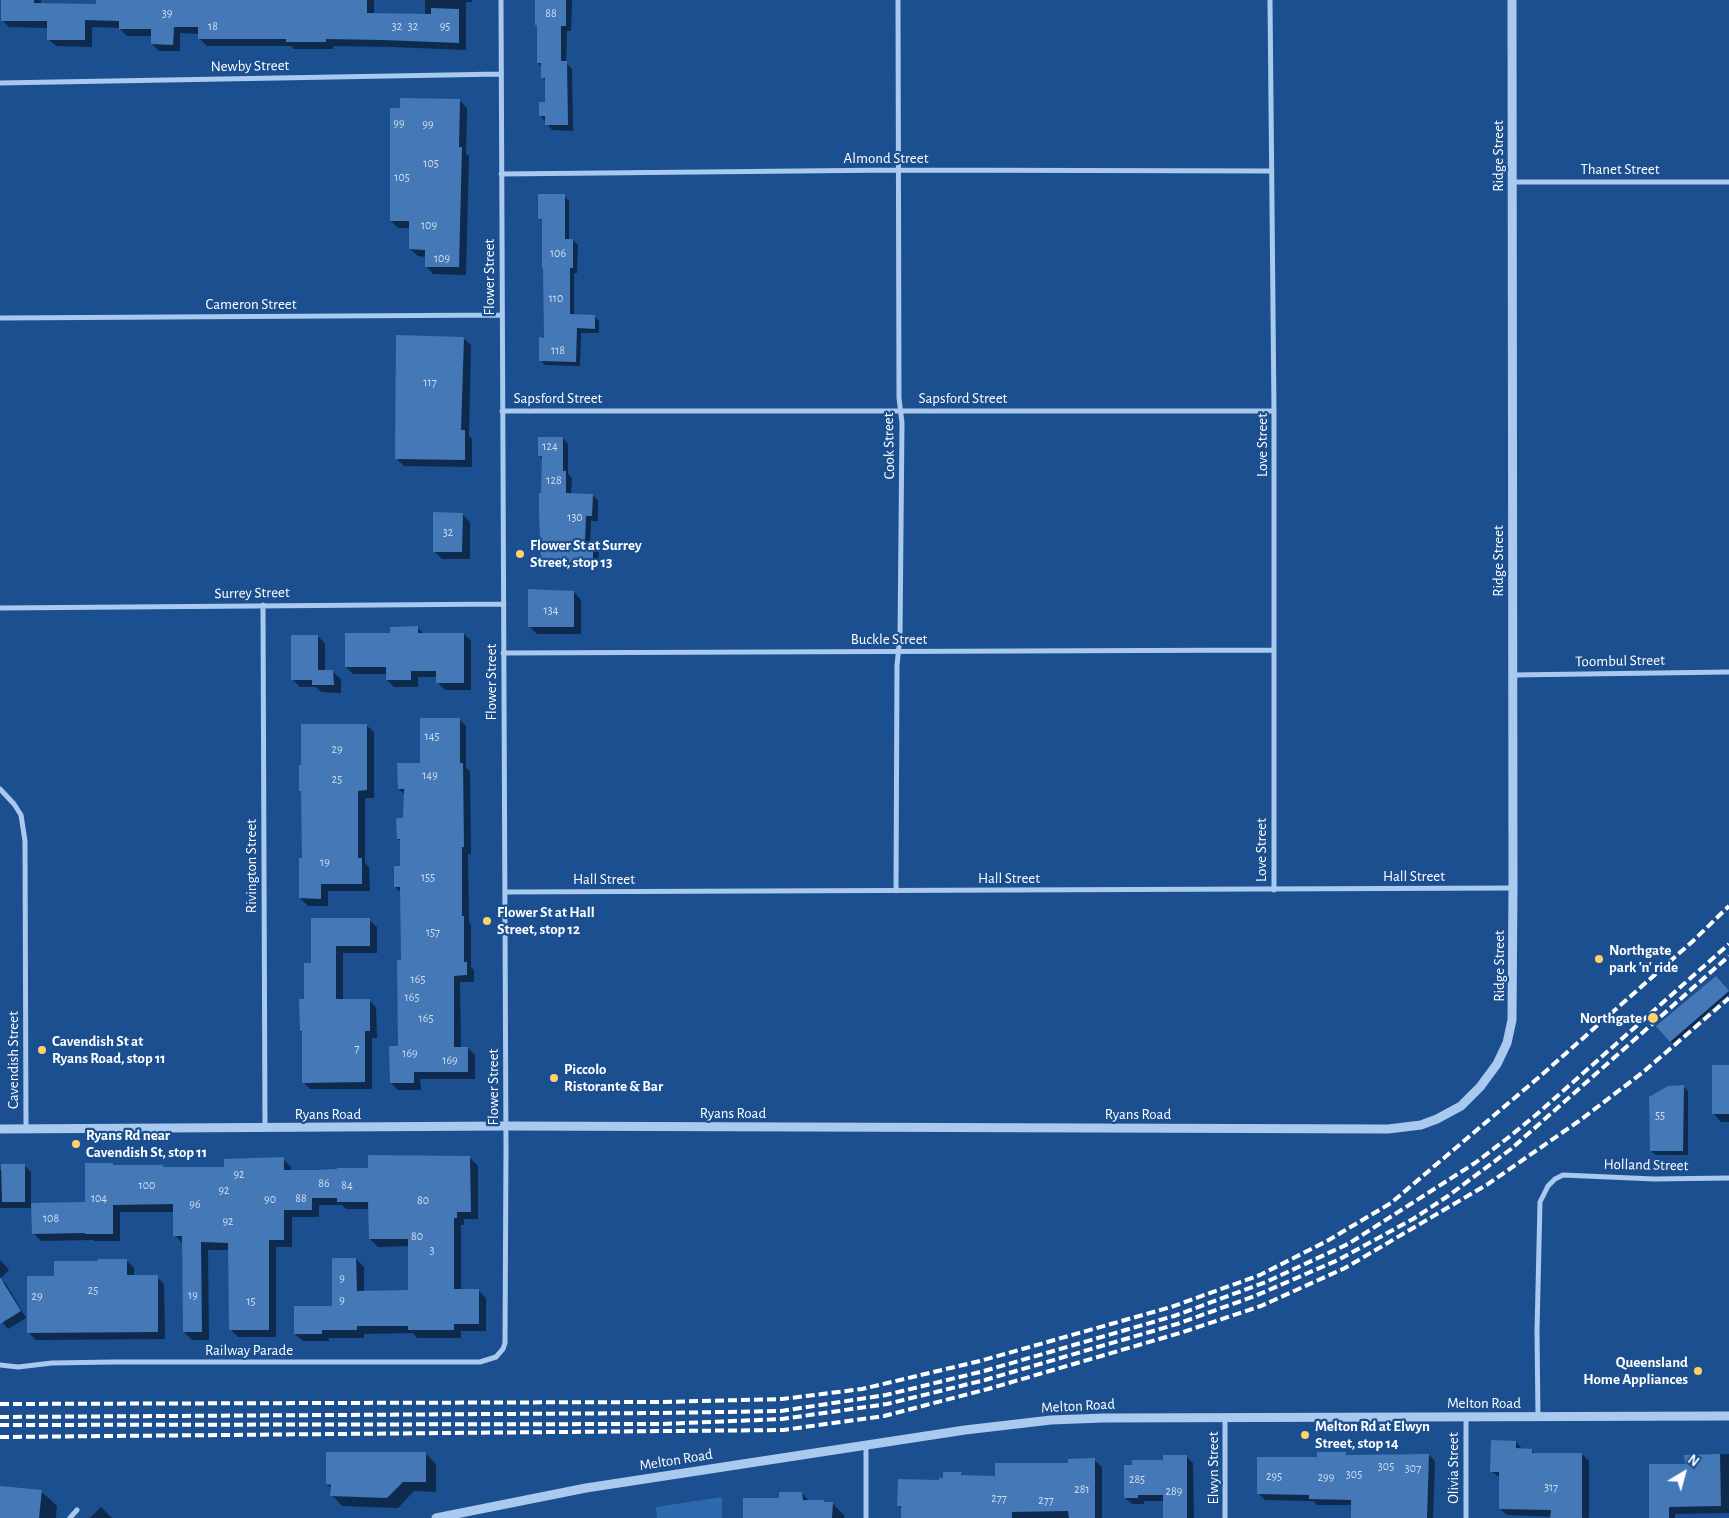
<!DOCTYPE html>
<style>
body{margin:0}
#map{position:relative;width:1729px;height:1518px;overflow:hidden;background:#1b4f8f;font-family:"Alegreya Sans",sans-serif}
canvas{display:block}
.north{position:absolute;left:1659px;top:1448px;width:50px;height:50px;-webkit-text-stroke:4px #1b4f8f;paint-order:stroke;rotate:37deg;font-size:14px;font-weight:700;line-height:20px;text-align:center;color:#fff}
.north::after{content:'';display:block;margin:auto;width:18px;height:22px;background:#fff;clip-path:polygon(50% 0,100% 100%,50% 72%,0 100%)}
</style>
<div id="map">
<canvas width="1729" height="1518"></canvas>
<div class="north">N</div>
</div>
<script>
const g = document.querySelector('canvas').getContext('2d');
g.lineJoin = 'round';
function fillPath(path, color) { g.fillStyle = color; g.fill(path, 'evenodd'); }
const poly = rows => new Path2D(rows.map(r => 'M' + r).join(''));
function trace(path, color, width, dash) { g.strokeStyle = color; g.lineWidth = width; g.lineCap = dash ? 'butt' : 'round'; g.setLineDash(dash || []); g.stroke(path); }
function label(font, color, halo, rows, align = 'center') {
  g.font = font + ' "Alegreya Sans",sans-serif'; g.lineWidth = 4.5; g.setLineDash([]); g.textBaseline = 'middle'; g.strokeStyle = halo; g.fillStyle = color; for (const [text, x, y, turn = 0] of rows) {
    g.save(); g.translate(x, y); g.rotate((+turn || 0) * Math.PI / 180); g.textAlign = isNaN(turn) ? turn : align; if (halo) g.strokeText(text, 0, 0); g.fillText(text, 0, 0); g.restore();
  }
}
const green = poly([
 [722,1497,722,1518,657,1518,656,1507]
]);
const shadow = poly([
 [2,0,41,0,41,4,98,5,98,0,374,0,374,14,425,15,425,0,472,0,472,2,466,2,466,50,391,47,333,46,333,49,294,49,291,46,207,46,199,38,199,34,180,33,180,51,159,51,152,44,152,36,127,36,119,28,92,27,92,47,56,46,48,39,48,28,9,27,2,20],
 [537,0,572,0,571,31,567,31,566,63,572,69,573,131,552,130,540,115,546,103,546,81,542,77,542,67,538,63],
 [459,100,467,108,466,154,469,156,466,275,433,274,426,266,426,257,418,256,410,249,410,228,398,228,391,221],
 [564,196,569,201,569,240,573,240,578,245,577,273,574,273,574,316,594,316,599,321,599,333,581,333,580,366,545,365,540,360,546,339,544,222,539,218],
 [463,338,471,345,469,436,472,439,472,467,404,466,396,458],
 [563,438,568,444,568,474,572,478,571,494,592,495,598,500,598,521,591,521,590,544,593,544,599,550,598,568,548,567,542,561,543,459,539,455],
 [462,514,470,522,470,559,442,559,434,551],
 [574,592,581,600,581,634,537,634,529,626],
 [418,628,424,634,464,634,471,641,471,690,445,690,438,683,438,677,418,677,418,687,394,687,387,680,387,674,353,674,346,667,391,634],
 [318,636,325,644,325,672,333,672,341,679,341,693,321,692,316,687,300,687,292,679],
 [459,719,466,726,466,768,470,771,471,854,468,854,469,922,471,925,471,967,474,970,474,982,460,982,461,1048,468,1048,475,1055,475,1079,420,1079,421,1090,398,1090,391,1083,399,1048,402,961,402,893,395,887,401,868,402,842,398,839,405,819,405,795,399,789],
 [366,725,374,732,374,798,365,798,365,863,369,867,370,891,328,891,328,906,308,906,300,898,303,859,302,766],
 [369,920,377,927,377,953,343,953,343,1000,369,1000,376,1008,377,1038,372,1038,372,1089,310,1089,303,1082,303,1033,301,1031,312,964],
 [1716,978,1729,992,1729,994,1673,1044,1658,1026],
 [1729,1066,1729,1122,1721,1122,1714,1114],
 [1683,1086,1688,1091,1688,1155,1656,1155,1651,1151],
 [470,1158,478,1166,478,1219,464,1219,464,1225,461,1225,461,1290,478,1290,486,1298,486,1331,461,1331,461,1338,417,1338,413,1333,364,1334,364,1338,329,1338,329,1341,303,1341,295,1334,334,1307,356,1259,364,1267,364,1292,409,1291,409,1246,378,1247,370,1239,370,1209,346,1209,342,1205,319,1205,319,1217,292,1217,292,1247,276,1247,276,1337,238,1337,230,1329,229,1250,208,1250,209,1340,192,1340,184,1332,182,1243,175,1235,174,1212,120,1212,120,1241,94,1241,93,1240,41,1241,33,1233,32,1208,0,1208,0,1170,24,1165,31,1172,31,1205,86,1203,112,1164,114,1166,164,1168,226,1168,283,1159,291,1167,291,1171,369,1169],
 [0,1260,9,1270,0,1279,6,1284,26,1318,8,1329,0,1319],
 [127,1261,134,1268,134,1277,157,1277,164,1284,165,1339,36,1340,29,1333,55,1278,99,1262],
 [1516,1442,1522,1449,1531,1450,1535,1454,1582,1454,1589,1461,1589,1518,1507,1515,1500,1509,1501,1478,1492,1472],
 [426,1454,436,1464,436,1492,414,1491,398,1508,342,1506,332,1495,332,1489,327,1484],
 [1346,1454,1348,1456,1429,1455,1435,1461,1433,1518,1352,1518,1352,1505,1317,1505,1313,1501,1265,1500,1259,1494,1318,1458],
 [1729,1454,1729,1513,1675,1514,1675,1518,1650,1518,1686,1466,1686,1456],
 [1186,1456,1193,1463,1194,1518,1164,1518,1164,1501,1144,1501,1144,1504,1132,1504,1125,1498,1133,1466],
 [1094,1460,1102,1467,1102,1518,902,1518,902,1509,899,1506,940,1481,961,1473,964,1476,996,1477],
 [0,1487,41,1491,57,1506,56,1518,0,1518],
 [802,1493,809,1501,824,1501,826,1503,832,1503,844,1515,844,1518,744,1518,780,1499],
 [101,1507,112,1518,90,1518]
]);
const building = poly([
 [1,0,34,0,34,3,96,4,96,0,367,0,367,13,431,14,431,8,459,9,459,43,382,40,326,39,326,42,286,42,286,39,198,39,198,27,174,27,173,45,151,44,151,29,119,29,119,21,85,20,85,40,47,40,47,21,1,21],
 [535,0,566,0,566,26,561,26,561,61,567,61,568,125,545,125,545,116,539,116,539,102,545,102,545,78,541,78,541,63,537,63,537,25,535,25],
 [400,98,460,99,459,147,462,147,459,267,425,267,425,250,409,249,409,221,390,221,390,108,400,108],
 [538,194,565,194,565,239,573,239,573,268,570,268,570,314,595,315,595,329,577,328,576,362,539,361,539,337,544,338,543,268,542,268,542,219,538,219],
 [396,335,464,337,461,430,465,430,465,460,395,459],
 [538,437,563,437,563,471,566,471,566,493,593,494,592,516,586,516,585,543,593,543,593,563,541,562,539,515,539,493,541,493,542,456,538,456],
 [433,512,463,513,462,552,433,552],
 [528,589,574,591,574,627,528,627],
 [418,626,418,633,464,633,464,683,436,683,436,671,411,671,411,680,386,680,386,667,345,667,345,633,390,633,390,627],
 [291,635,318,635,318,670,333,670,334,685,312,685,312,680,291,680],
 [420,718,460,718,460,763,463,763,464,847,462,847,462,916,464,916,464,962,467,962,467,975,454,976,454,1047,468,1047,468,1072,414,1072,414,1083,390,1083,389,1046,398,1046,397,960,401,960,400,887,394,887,394,866,400,866,400,839,397,839,396,818,403,818,404,789,398,789,397,763,420,763],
 [301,724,367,724,367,790,358,791,358,858,362,858,362,884,321,884,321,899,299,898,299,858,302,858,301,791,299,791,299,765,301,765],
 [311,918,370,918,370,946,336,946,336,999,370,999,370,1031,365,1031,365,1082,302,1083,302,1031,300,1031,299,999,304,999,304,963,311,963],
 [1716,976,1729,991,1670,1042,1656,1026],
 [1712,1065,1729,1065,1729,1114,1712,1114],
 [1684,1085,1683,1151,1650,1151,1649,1097,1668,1086],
 [368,1155,470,1156,471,1212,457,1212,457,1218,454,1218,454,1289,479,1289,479,1324,454,1324,454,1330,408,1330,408,1326,357,1326,357,1330,322,1330,322,1334,294,1334,294,1306,332,1306,332,1258,356,1258,357,1291,408,1290,408,1239,369,1239,368,1202,337,1202,337,1198,312,1198,312,1210,284,1210,284,1240,269,1240,269,1330,229,1330,228,1243,201,1242,202,1332,183,1332,182,1236,173,1236,173,1204,113,1205,113,1234,85,1234,85,1233,32,1234,31,1203,85,1202,85,1163,113,1163,113,1165,163,1165,163,1167,224,1167,224,1159,284,1157,284,1170,314,1170,337,1169,337,1168,368,1168],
 [1,1164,25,1164,25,1202,2,1202],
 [98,1259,127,1259,127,1275,158,1275,158,1332,27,1333,27,1276,54,1276,54,1261,98,1261],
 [0,1277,21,1311,0,1324],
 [1491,1440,1516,1441,1516,1448,1532,1449,1532,1453,1582,1453,1582,1518,1550,1518,1551,1510,1499,1509,1499,1472,1490,1472],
 [326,1452,426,1452,426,1482,403,1482,387,1498,330,1496,331,1485,326,1484],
 [1317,1452,1346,1452,1346,1455,1429,1454,1427,1518,1351,1518,1351,1500,1309,1499,1309,1495,1257,1494,1257,1457,1317,1457],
 [1720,1454,1721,1506,1669,1507,1669,1518,1649,1518,1649,1464,1685,1464,1684,1455],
 [1163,1455,1187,1455,1187,1518,1163,1518,1163,1495,1138,1495,1138,1498,1124,1498,1124,1465,1132,1465,1132,1460,1163,1460],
 [1095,1458,1095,1518,1069,1518,1068,1511,1012,1512,1012,1518,901,1518,901,1506,897,1506,898,1479,939,1480,939,1478,943,1478,943,1472,962,1472,961,1475,995,1476,995,1463,1068,1463,1068,1459],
 [0,1486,42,1490,39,1518,0,1518],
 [779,1492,802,1492,803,1500,824,1500,824,1502,833,1502,832,1518,743,1518,743,1498,779,1498]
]);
const minor = poly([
 [1270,0,1274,411,1274,890],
 [0,83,501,74],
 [501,174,898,170,1272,171],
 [1512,182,1729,182],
 [0,318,502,315],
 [502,411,1274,411],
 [263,605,265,1128],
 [0,608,504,604],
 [503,653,1274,650],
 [1512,675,1729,672],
 [0,789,14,804,21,815,25,841,26,1129],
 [896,891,897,665,900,637,902,423,899,398,898,0],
 [505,892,1513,888],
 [0,1365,18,1367,52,1363,114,1362,480,1362,496,1357,503,1349,505,1343,506,1147,501,0],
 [1538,1417,1537,1331,1540,1202,1548,1186,1555,1179,1563,1175,1654,1179,1729,1178],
 [1225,1418,1225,1518],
 [70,1518,77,1510],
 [866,1518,866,1446],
 [1466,1518,1466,1417]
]);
const tertiary = poly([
 [0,1129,506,1126,1388,1129,1421,1125,1437,1119,1461,1106,1480,1087,1497,1064,1507,1043,1512,1020,1513,888,1512,0],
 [436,1518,586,1488,965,1430,1051,1420,1103,1418,1729,1416]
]);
const rail = poly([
 [0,1404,663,1402,782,1399,862,1389,980,1361,1171,1307,1260,1275,1327,1241,1391,1203,1538,1078,1693,941,1729,906],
 [0,1417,662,1413,781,1411,886,1395,984,1371,1174,1316,1266,1282,1348,1244,1475,1163,1509,1137,1537,1114,1729,944],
 [0,1425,661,1424,782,1419,887,1404,985,1380,1177,1324,1255,1296,1338,1260,1413,1219,1448,1196,1511,1149,1729,956],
 [0,1437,783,1430,884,1416,988,1389,1180,1333,1261,1306,1345,1268,1488,1184,1579,1121,1642,1073,1729,998]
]);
const markers = [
 [520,554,5,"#ffd166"],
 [487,921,5,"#ffd166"],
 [1599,959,5,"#ffd166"],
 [1653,1018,6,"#ffd166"],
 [42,1050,5,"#ffd166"],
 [554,1078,5,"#ffd166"],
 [76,1144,5,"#ffd166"],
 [1698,1371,5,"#ffd166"],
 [1305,1435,5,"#ffd166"]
];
const numberNames = [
 ["39",167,13],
 ["88",551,13],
 ["18",213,26],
 ["32",397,26],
 ["32",413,26],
 ["95",445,26],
 ["99",399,123],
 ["99",428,124],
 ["105",431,163],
 ["105",402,177],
 ["109",429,225],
 ["106",558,253],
 ["109",442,258],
 ["110",556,298],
 ["118",558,350],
 ["117",430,382],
 ["124",550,446],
 ["128",554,480],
 ["130",575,517],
 ["32",448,532],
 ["134",551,610],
 ["145",432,736],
 ["29",337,749],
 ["149",430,775],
 ["25",337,779],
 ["19",325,862],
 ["155",428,877],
 ["157",433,932],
 ["165",418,979],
 ["165",412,997],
 ["165",426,1018],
 ["7",357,1048],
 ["169",410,1053],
 ["169",450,1060],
 ["55",1660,1115],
 ["92",239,1174],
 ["86",324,1183],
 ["100",147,1185],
 ["84",347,1185],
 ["92",224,1190],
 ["104",99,1198],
 ["88",301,1198],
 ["90",270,1199],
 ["80",423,1200],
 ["96",195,1204],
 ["108",51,1218],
 ["92",228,1221],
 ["80",417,1236],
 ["3",432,1250],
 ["9",342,1278],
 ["25",93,1290],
 ["19",193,1295],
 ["29",37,1296],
 ["9",342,1300],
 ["15",251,1301],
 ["305",1386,1466],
 ["307",1413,1468],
 ["305",1354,1474],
 ["295",1274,1476],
 ["299",1326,1477],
 ["285",1137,1479],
 ["317",1551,1487],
 ["281",1082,1489],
 ["289",1174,1491],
 ["277",999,1498],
 ["277",1046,1500]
];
const streetNames = [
 ["Newby Street",250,66,-1],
 ["Ridge Street",1498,156,-90],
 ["Almond Street",886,158],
 ["Thanet Street",1620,169],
 ["Flower Street",489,277,-90],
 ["Cameron Street",251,304],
 ["Sapsford Street",558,398],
 ["Sapsford Street",963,398],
 ["Love Street",1262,445,-90],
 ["Cook Street",889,446,-91],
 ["Ridge Street",1498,561,-90],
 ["Surrey Street",252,593,-1],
 ["Buckle Street",889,639],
 ["Toombul Street",1620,661,-1],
 ["Flower Street",491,682,-90],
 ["Love Street",1261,850,-90],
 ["Rivington Street",251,866,-90],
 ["Hall Street",1414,876],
 ["Hall Street",1009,878],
 ["Hall Street",604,879],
 ["Ridge Street",1499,966,-90],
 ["Cavendish Street",13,1060,-90],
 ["Flower Street",493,1087,-90],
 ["Ryans Road",733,1113],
 ["Ryans Road",328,1114],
 ["Ryans Road",1138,1114],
 ["Holland Street",1646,1165,1],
 ["Railway Parade",249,1350],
 ["Melton Road",1484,1403],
 ["Melton Road",1078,1406,-3],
 ["Melton Road",676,1460,-9],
 ["Elwyn Street",1213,1468,-90],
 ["Olivia Street",1453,1468,-90]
];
const poiNames = [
 ["Flower St at Surrey",530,545],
 ["Street, stop 13",530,562],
 ["Flower St at Hall",497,912],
 ["Street, stop 12",497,929],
 ["Northgate",1609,950],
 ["park 'n' ride",1609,967],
 ["Northgate",1642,1018,"right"],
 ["Cavendish St at",52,1041],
 ["Ryans Road, stop 11",52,1058],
 ["Piccolo",564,1069],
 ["Ristorante & Bar",564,1086],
 ["Ryans Rd near",86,1135],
 ["Cavendish St, stop 11",86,1152],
 ["Queensland",1688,1362,"right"],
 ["Home Appliances",1688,1379,"right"],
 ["Melton Rd at Elwyn",1315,1426],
 ["Street, stop 14",1315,1443]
];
fillPath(green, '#2e69ad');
fillPath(shadow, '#0007');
fillPath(building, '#4478b7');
trace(minor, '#a9c9ee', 5);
trace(tertiary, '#a9c9ee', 9);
trace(rail, '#fff', 4, [9, 4]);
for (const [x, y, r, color] of markers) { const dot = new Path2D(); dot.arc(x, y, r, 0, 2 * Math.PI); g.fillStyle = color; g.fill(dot); trace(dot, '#1b4f8f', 2); }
label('12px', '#d0dded', null, numberNames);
label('15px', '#fff', '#1b4f8f', streetNames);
label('bold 15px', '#fff', '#1b4f8f', poiNames, 'left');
</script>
